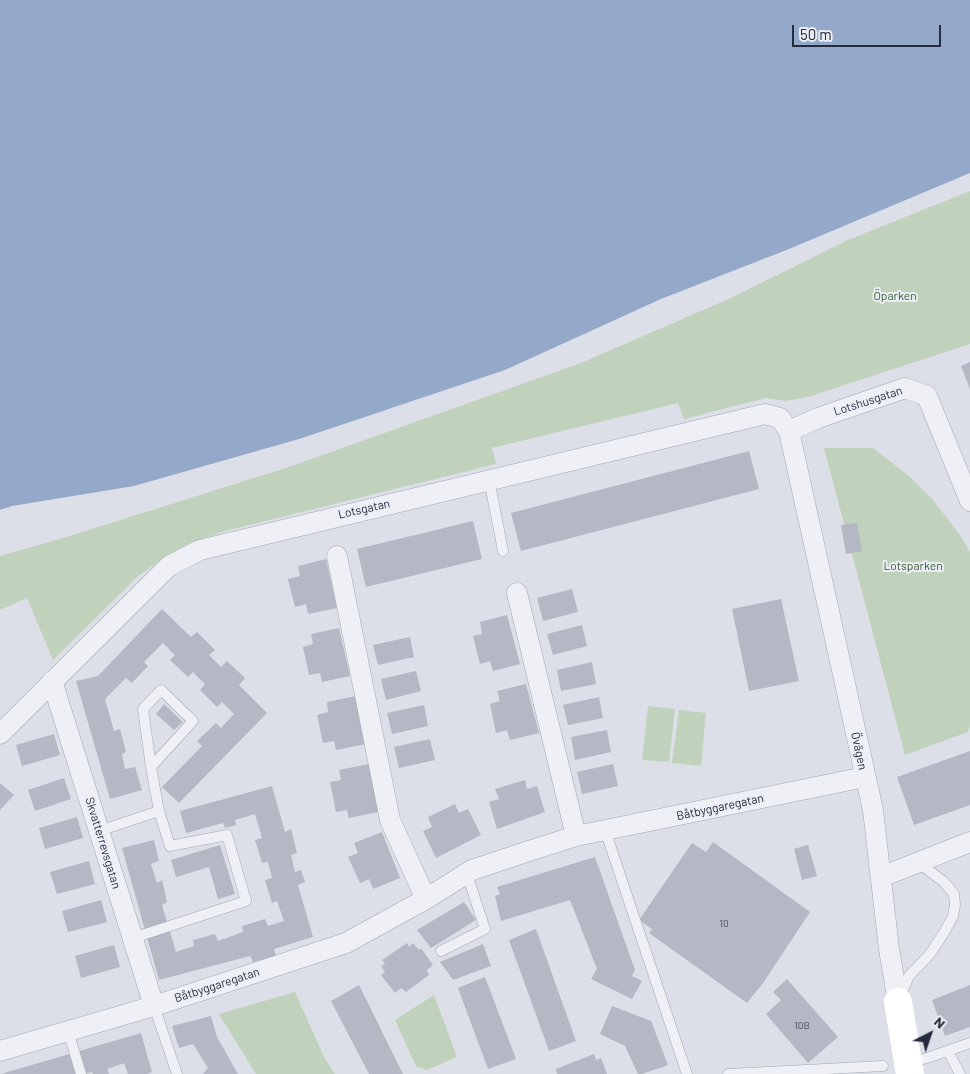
<!DOCTYPE html>
<meta charset="utf-8">
<style>
body{margin:0}
#map{position:relative;width:970px;height:1074px;overflow:hidden;background:#dcdfe7;font-family:Barlow,sans-serif}
canvas{display:block}
.north{position:absolute;left:905px;top:1009px;width:50px;height:50px;-webkit-text-stroke:4px #ebeef5;paint-order:stroke;rotate:41deg;font-size:14px;font-weight:700;line-height:20px;text-align:center;color:#252c3e}
.north::after{content:'';display:block;margin:auto;width:18px;height:22px;background:#252c3e;clip-path:polygon(50% 0,100% 100%,50% 72%,0 100%)}
.scale{position:absolute;left:792px;top:25px;width:149px;height:22px;box-sizing:border-box;border:2px solid #252c3e;border-top:0;padding-left:6px;font-size:15px;line-height:18px;white-space:nowrap;color:#252c3e;-webkit-text-stroke:4px #ebeef5;paint-order:stroke}
</style>
<div id="map">
<canvas width="970" height="1074"></canvas>
<div class="north">N</div>
<div class="scale">50 m</div>
</div>
<script>
const g = document.querySelector('canvas').getContext('2d');
g.lineJoin = 'round';
function fillPath(path, color) { g.fillStyle = color; g.fill(path, 'evenodd'); }
const poly = rows => new Path2D(rows.map(r => 'M' + r).join(''));
function trace(path, color, width, dash) { g.strokeStyle = color; g.lineWidth = width; g.lineCap = dash ? 'butt' : 'round'; g.setLineDash(dash || []); g.stroke(path); }
function label(font, color, halo, rows, align = 'center') {
  g.font = font + ' Barlow,sans-serif'; g.lineWidth = 4; g.setLineDash([]); g.textBaseline = 'middle'; g.strokeStyle = halo; g.fillStyle = color; for (const [text, x, y, turn = 0] of rows) {
    g.save(); g.translate(x, y); g.rotate((+turn || 0) * Math.PI / 180); g.textAlign = isNaN(turn) ? turn : align; if (halo) g.strokeText(text, 0, 0); g.fillText(text, 0, 0); g.restore();
  }
}
const green = poly([
 [970,191,970,344,808,397,786,401,766,398,684,419,678,403,492,448,496,464,225,531,190,543,159,561,137,577,53,660,27,598,0,610,0,556,63,538,286,468,581,363,733,297,848,240],
 [824,448,873,448,909,476,932,499,960,535,970,552,970,726,968,732,905,755],
 [648,706,675,709,669,762,642,760],
 [679,710,706,713,701,766,672,763],
 [295,992,324,1057,335,1074,256,1074,219,1014],
 [434,995,457,1057,427,1070,416,1066,395,1020]
]);
const water = poly([
 [0,0,970,0,970,173,789,249,661,299,505,370,299,439,134,486,12,506,0,510]
]);
const building = poly([
 [970,362,970,389,961,366],
 [749,451,759,489,521,551,511,513],
 [473,521,482,559,366,587,357,549],
 [857,523,862,551,846,554,841,525],
 [326,559,337,608,308,614,306,604,295,607,288,579,300,576,298,566],
 [572,589,578,612,543,621,537,598],
 [781,599,799,681,749,691,732,609],
 [162,609,191,637,197,632,215,650,209,655,221,667,227,661,245,678,239,685,267,713,179,803,162,787,202,746,197,741,216,723,221,728,234,714,222,702,217,707,200,690,205,684,193,672,188,677,170,660,175,655,163,643,144,662,148,666,132,683,126,678,105,699,114,731,120,729,126,752,122,754,125,769,135,767,142,790,110,799,76,681,98,676],
 [507,615,520,664,493,671,490,661,480,664,473,636,482,634,480,622],
 [582,625,587,646,553,655,547,634],
 [339,628,350,676,322,682,320,673,309,675,303,647,313,644,311,634],
 [410,637,414,657,378,665,373,645],
 [592,662,596,684,561,691,557,670],
 [416,671,421,691,386,700,381,679],
 [526,684,539,733,510,740,507,730,496,733,490,704,500,701,497,691],
 [356,696,366,744,336,750,334,741,323,743,317,715,328,712,327,702],
 [599,697,603,718,568,725,563,705],
 [164,704,183,722,174,730,156,714],
 [424,705,428,726,392,734,387,713],
 [607,730,611,752,575,760,571,737],
 [54,734,60,755,22,766,16,745],
 [430,739,435,760,399,768,394,747],
 [970,751,970,805,914,825,897,777],
 [369,764,378,812,349,818,347,810,336,812,330,782,341,780,339,770],
 [613,764,618,786,582,794,577,772],
 [64,778,71,799,35,811,28,790],
 [525,780,527,789,537,786,545,812,497,829,489,802,499,799,495,789],
 [0,783,14,795,0,810],
 [272,786,285,832,291,829,297,853,291,855,295,872,301,870,305,882,298,885,313,937,274,949,276,956,253,962,250,956,159,980,122,848,154,840,159,861,151,864,157,883,162,880,167,902,162,905,176,952,194,946,193,940,215,934,218,941,243,932,242,926,265,919,268,926,284,921,277,901,272,903,265,880,272,878,268,862,262,863,255,840,262,838,255,814,235,820,236,825,225,828,223,823,186,833,180,811],
 [455,804,459,813,468,809,481,835,436,858,423,831,432,827,428,817],
 [77,817,83,838,45,849,39,828],
 [382,832,400,878,373,889,369,879,360,883,348,857,358,853,354,843],
 [713,842,810,912,763,983,747,1003,649,933,652,929,639,920,692,843,706,852],
 [220,845,235,894,218,899,209,867,176,877,171,860],
 [808,845,817,876,802,880,794,849],
 [595,857,635,970,632,976,642,981,632,999,591,979,597,969,570,900,501,921,495,896,500,894,497,887],
 [89,861,95,884,57,894,50,872],
 [101,900,107,922,68,932,62,911],
 [464,902,476,920,431,948,417,930],
 [536,929,576,1041,549,1051,509,940],
 [407,943,409,947,413,943,419,950,421,948,433,965,427,970,429,975,406,992,401,988,395,993,381,975,385,972,381,966,385,964,382,960],
 [483,944,491,966,453,980,440,962],
 [114,945,120,967,81,978,75,956],
 [485,977,516,1059,488,1069,458,988],
 [787,979,838,1037,808,1063,766,1014,781,1000,773,992],
 [359,985,403,1074,369,1074,331,1001],
 [970,985,970,1027,945,1036,932,1000],
 [612,1006,651,1021,668,1065,642,1074,638,1074,625,1046,600,1034],
 [211,1016,217,1037,238,1074,203,1074,208,1068,193,1044,179,1048,172,1026],
 [141,1033,152,1072,147,1074,128,1074,124,1063,107,1069,109,1074,93,1074,92,1072,84,1074,1,1074],
 [594,1054,596,1060,601,1058,607,1074,557,1074,556,1069]
]);
const lane = poly([
 [489,479,503,551],
 [605,830,687,1074],
 [99,831,159,811,151,767,143,709,161,690,193,721,151,767],
 [133,938,246,901,227,835,170,846,159,811],
 [441,951,485,929,467,874],
 [900,997,909,976,930,954,945,931,953,916,955,905,954,894,944,882,919,863],
 [154,1006,177,1074],
 [68,1031,81,1074],
 [948,1051,960,1074],
 [909,1063,930,1057,970,1043],
 [728,1074,883,1066]
]);
const street = poly([
 [789,431,818,418,905,388,927,396,970,501],
 [337,556,390,820,426,899],
 [517,593,576,836],
 [52,681,154,1006],
 [0,734,169,566,200,550,765,414,780,418,789,431,873,810,889,949,898,1002],
 [881,877,970,842],
 [0,1051,154,1006,346,943,426,899,472,870,529,851,576,836,865,777]
]);
const secondary = poly([
 [898,1002,910,1074]
]);
const numberNames = [
 ["10",724,924],
 ["10B",802,1026]
];
const parkNames = [
 ["Öparken",895,296],
 ["Lotsparken",913,566]
];
const streetNames = [
 ["Lotshusgatan",868,401,-18],
 ["Lotsgatan",364,509,-13],
 ["Övägen",859,751,78],
 ["Båtbyggaregatan",720,807,-12],
 ["Skvatterrevsgatan",103,843,73],
 ["Båtbyggaregatan",217,985,-18]
];
fillPath(green, '#c0d2bc');
fillPath(water, '#94a9ca');
fillPath(building, '#b3b8c4');
trace(lane, '#a1a6b1', 11);
trace(street, '#a1a6b1', 21);
trace(lane, '#eff0f5', 10);
trace(street, '#eff0f5', 20);
trace(secondary, '#fff', 28);
label('10px', '#484f60', null, numberNames);
label('12px', '#355b31', '#ebeef5', parkNames);
label('12px', '#252c3e', '#ebeef5', streetNames);
</script>
